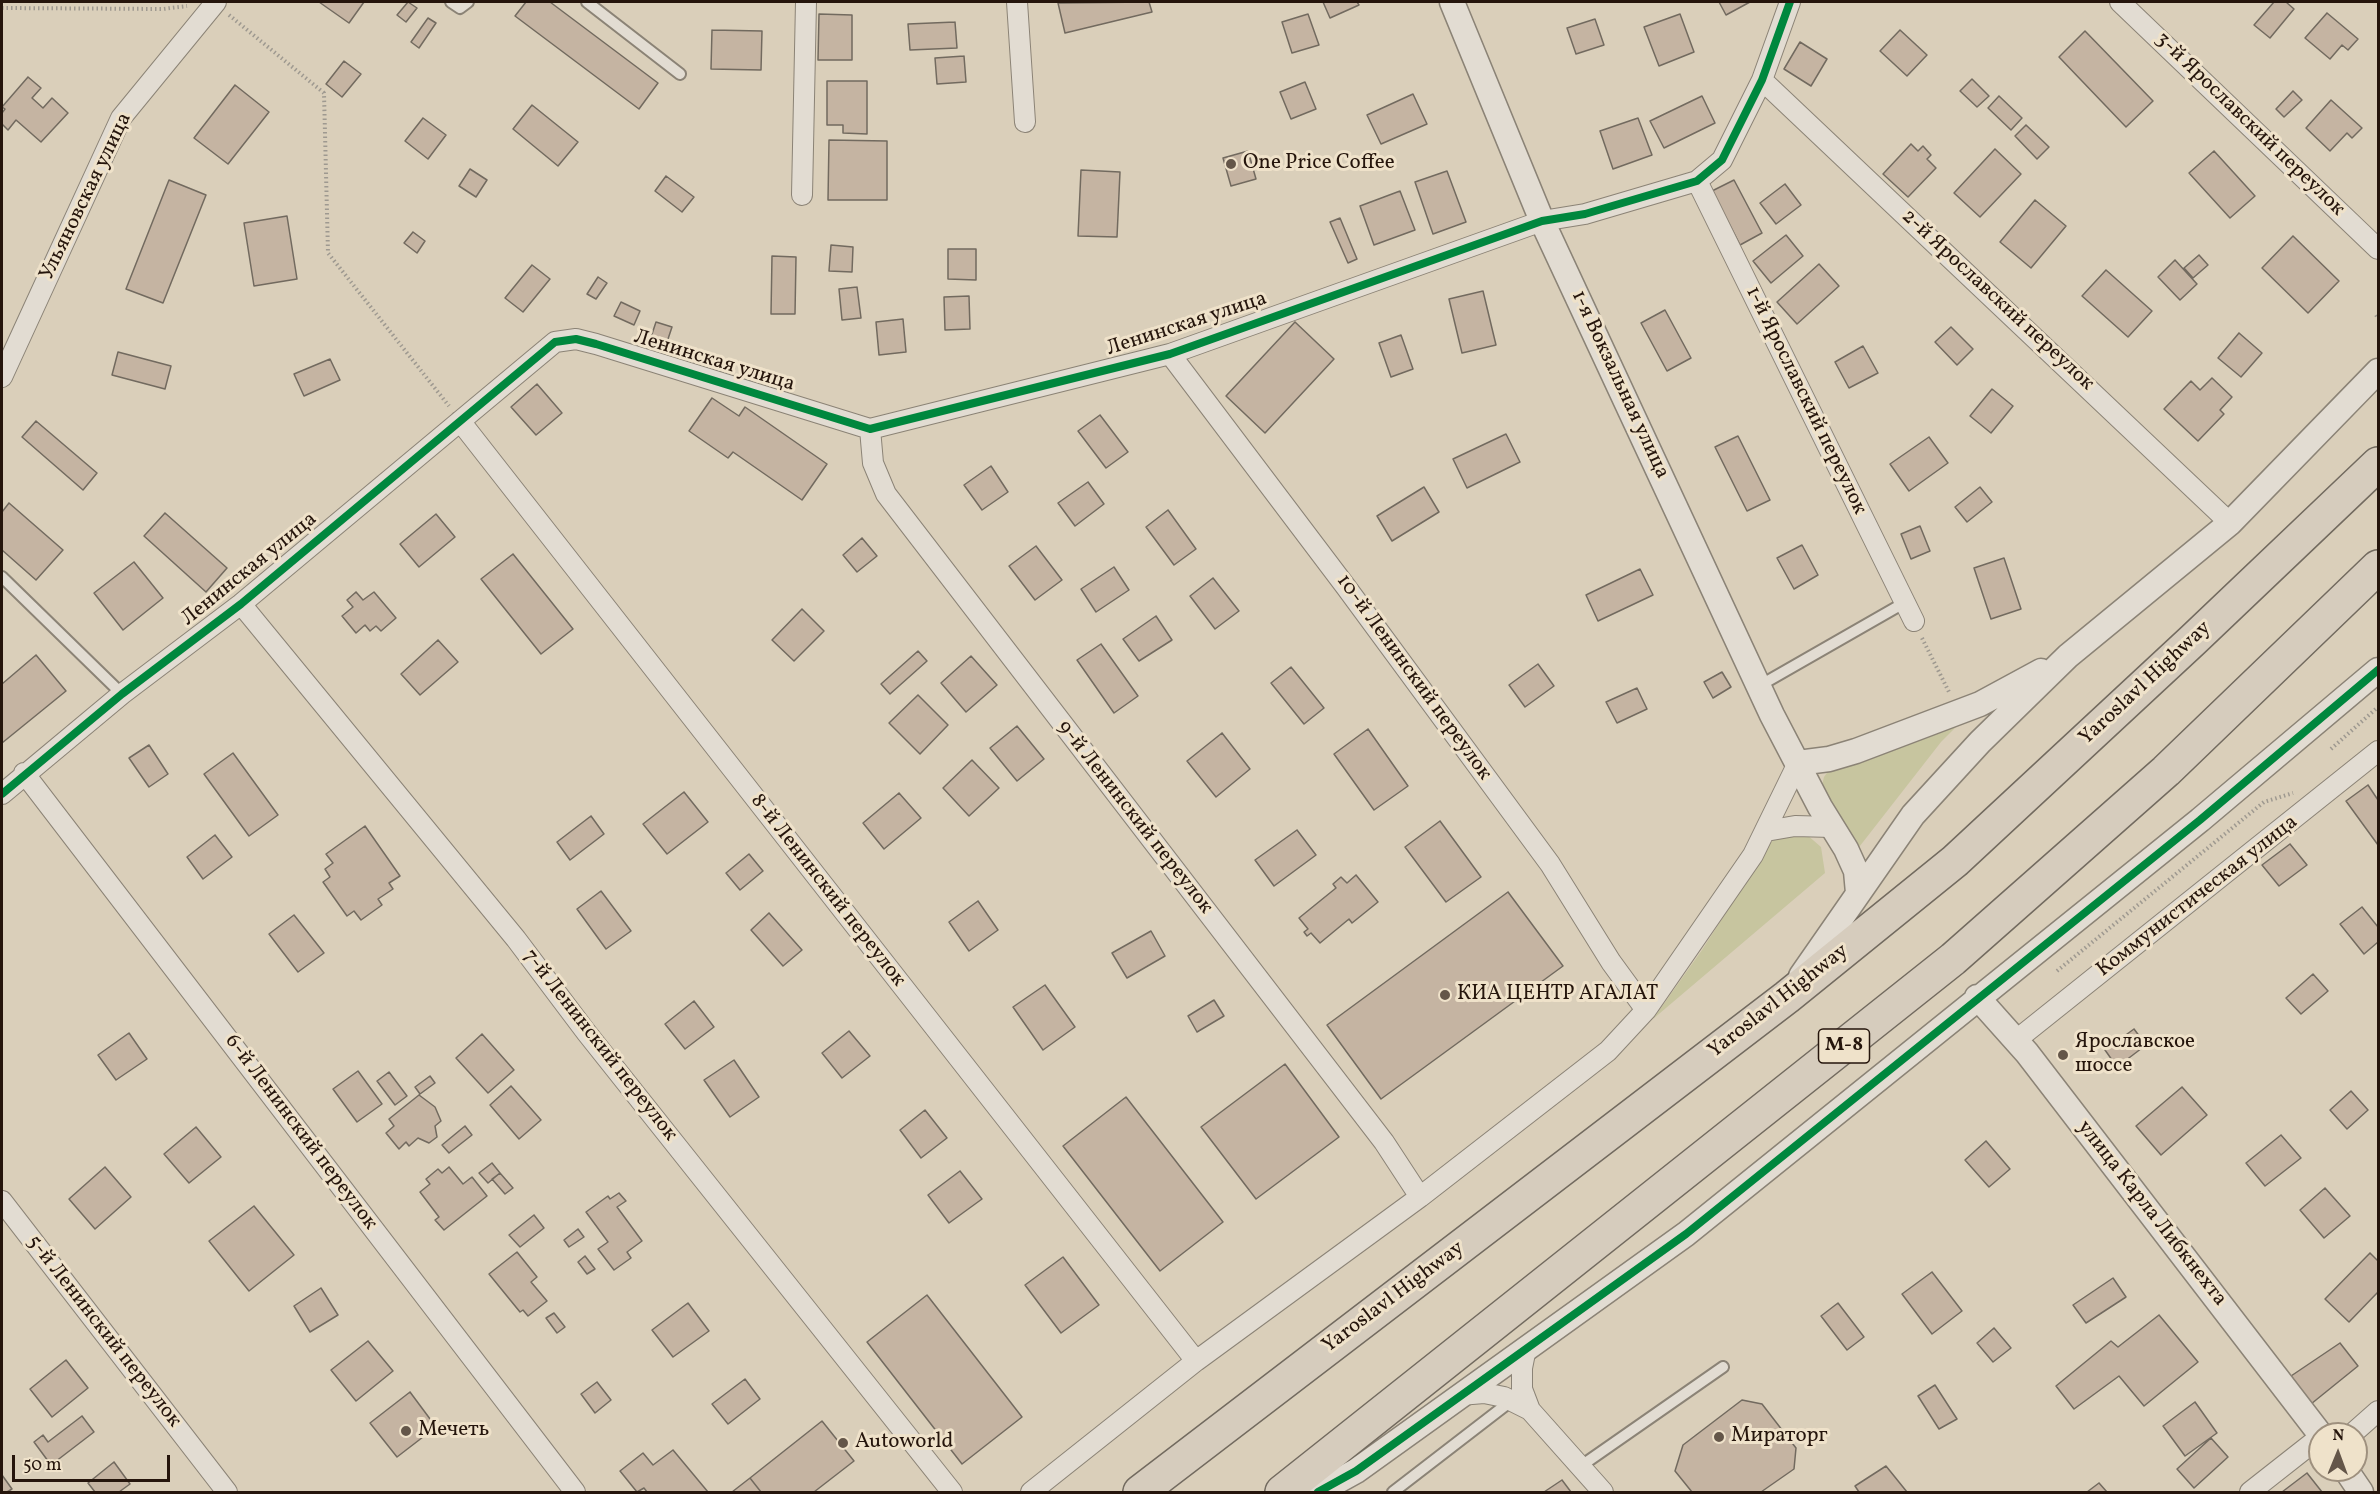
<!DOCTYPE html>
<meta charset="utf-8">
<style>
body{margin:0}
#map{position:relative;width:2380px;height:1494px;overflow:hidden;background:#dacfba;font-family:Vollkorn,serif}
canvas{display:block}
.frame{position:absolute;inset:0;border:3px solid #25150c;pointer-events:none}
.north{position:absolute;left:2308px;top:1422px;width:60px;height:60px;box-sizing:border-box;background:#efe2ca;border:2px solid #9e907e;border-radius:50%;rotate:1deg;font-size:16px;font-weight:700;line-height:24px;text-align:center;color:#25150c}
.north::after{content:'';display:block;margin:auto;width:21px;height:27px;background:#645649;clip-path:polygon(50% 0,100% 100%,50% 72%,0 100%)}
.scale{position:absolute;left:12px;top:1455px;width:158px;height:27px;box-sizing:border-box;border:3px solid #25150c;border-top:0;padding-left:8px;font-size:18px;line-height:21px;white-space:nowrap;color:#25150c;-webkit-text-stroke:4px #efe2ca;paint-order:stroke}
</style>
<div id="map">
<canvas width="2380" height="1494"></canvas>
<div class="frame"></div>
<div class="north">N</div>
<div class="scale">50 m</div>
</div>
<script>
const g = document.querySelector('canvas').getContext('2d');
g.lineJoin = 'round';
function fillPath(path, color) { g.fillStyle = color; g.fill(path, 'evenodd'); }
const poly = rows => new Path2D(rows.map(r => 'M' + r).join(''));
function trace(path, color, width, dash) { g.strokeStyle = color; g.lineWidth = width; g.lineCap = dash ? 'butt' : 'round'; g.setLineDash(dash || []); g.stroke(path); }
function label(font, color, halo, rows, align = 'center') {
  g.font = font + ' Vollkorn,serif'; g.lineWidth = 6; g.setLineDash([]); g.textBaseline = 'middle'; g.strokeStyle = halo; g.fillStyle = color; for (const [text, x, y, turn = 0] of rows) {
    g.save(); g.translate(x, y); g.rotate((+turn || 0) * Math.PI / 180); g.textAlign = isNaN(turn) ? turn : align; if (halo) g.strokeText(text, 0, 0); g.fillText(text, 0, 0); g.restore();
  }
}
const green = poly([
 [1968,715,1941,742,1856,851,1821,789,1824,777,1831,767],
 [1788,834,1806,834,1821,847,1825,873,1653,1019,1702,950,1772,841]
]);
const building = poly([
 [319,2,364,2,349,23,319,2],
 [408,2,417,8,406,22,397,15,408,2],
 [526,2,550,2,658,83,639,109,515,16,526,2],
 [1149,2,1152,12,1065,33,1058,3,1149,2],
 [1323,2,1357,2,1359,5,1330,18,1323,2],
 [1719,2,1750,2,1726,15,1719,2],
 [2274,2,2286,2,2294,9,2270,38,2254,25,2274,2],
 [2327,13,2358,39,2348,50,2342,45,2330,59,2305,38,2327,13],
 [819,14,852,15,852,60,818,60,819,14],
 [1308,14,1319,45,1292,53,1282,22,1308,14],
 [1680,14,1694,52,1659,66,1644,27,1680,14],
 [428,18,436,23,419,48,411,42,428,18],
 [1595,19,1604,45,1576,54,1567,28,1595,19],
 [955,22,957,48,910,50,908,24,955,22],
 [712,30,762,31,761,70,711,69,712,30],
 [1900,30,1927,55,1907,76,1880,51,1900,30],
 [2085,31,2153,101,2126,127,2059,57,2085,31],
 [1800,42,1827,59,1811,86,1784,69,1800,42],
 [964,56,966,82,937,84,935,58,964,56],
 [344,61,361,74,342,97,326,84,344,61],
 [28,77,41,88,32,98,43,108,52,98,68,113,41,142,16,120,8,130,2,124,2,113,5,109,2,107,28,77],
 [1972,79,1989,96,1977,107,1960,91,1972,79],
 [827,81,867,81,867,134,843,133,843,125,827,125,827,81],
 [1305,82,1316,109,1291,119,1280,92,1305,82],
 [235,85,269,112,228,164,194,138,235,85],
 [2293,91,2302,100,2284,117,2276,109,2293,91],
 [1413,94,1427,124,1381,144,1367,115,1413,94],
 [1702,96,1715,123,1664,148,1650,121,1702,96],
 [1999,96,2022,118,2011,130,1988,108,1999,96],
 [2331,100,2362,128,2352,138,2347,133,2330,151,2306,128,2331,100],
 [532,105,578,142,558,166,513,129,532,105],
 [423,118,446,135,428,159,405,141,423,118],
 [1638,118,1652,155,1613,169,1600,131,1638,118],
 [2026,125,2049,147,2037,159,2015,136,2026,125],
 [829,140,887,141,887,200,828,200,829,140],
 [1911,144,1918,151,1923,146,1931,155,1927,159,1936,168,1908,197,1883,174,1911,144],
 [1995,149,2021,174,1980,217,1954,193,1995,149],
 [1248,151,1256,179,1231,186,1223,158,1248,151],
 [2214,151,2255,196,2230,218,2189,173,2214,151],
 [470,169,487,180,476,197,459,186,470,169],
 [1081,170,1120,172,1117,237,1078,236,1081,170],
 [1447,171,1466,222,1433,234,1415,182,1447,171],
 [666,176,694,197,682,212,655,191,666,176],
 [169,180,206,195,163,303,126,289,169,180],
 [1734,180,1762,233,1740,245,1712,191,1734,180],
 [1785,184,1801,205,1776,224,1760,203,1785,184],
 [1400,191,1415,230,1374,245,1360,206,1400,191],
 [2035,200,2066,226,2031,268,2000,242,2035,200],
 [287,216,297,279,254,286,244,223,287,216],
 [1340,218,1357,259,1348,263,1330,222,1340,218],
 [413,232,425,241,417,253,404,243,413,232],
 [1786,235,1803,256,1771,283,1753,261,1786,235],
 [2293,236,2339,281,2308,313,2262,268,2293,236],
 [831,245,853,247,852,272,829,271,831,245],
 [948,249,976,249,976,280,948,279,948,249],
 [2199,255,2208,265,2193,278,2184,268,2199,255],
 [772,256,796,257,795,314,771,314,772,256],
 [2175,260,2197,284,2180,300,2158,277,2175,260],
 [1819,264,1839,286,1797,324,1777,302,1819,264],
 [532,265,550,279,523,312,505,298,532,265],
 [2106,270,2152,311,2128,337,2082,296,2106,270],
 [598,277,607,283,596,299,587,294,598,277],
 [857,287,861,318,842,320,839,289,857,287],
 [1483,291,1496,345,1462,353,1449,299,1483,291],
 [969,296,970,329,945,330,944,297,969,296],
 [621,302,640,311,634,325,614,316,621,302],
 [1665,310,1691,358,1667,371,1641,323,1665,310],
 [903,319,906,352,879,355,876,322,903,319],
 [656,322,672,327,666,345,650,340,656,322],
 [1295,322,1334,359,1265,433,1226,396,1295,322],
 [1951,327,1973,349,1957,365,1935,342,1951,327],
 [2239,333,2262,353,2241,377,2218,358,2239,333],
 [1401,335,1413,369,1391,377,1379,343,1401,335],
 [1863,346,1878,373,1849,388,1835,362,1863,346],
 [118,352,171,366,165,389,112,375,118,352],
 [330,359,340,380,304,396,294,374,330,359],
 [2212,378,2232,397,2220,410,2224,414,2198,441,2164,409,2191,381,2200,390,2212,378],
 [537,384,562,413,536,435,511,407,537,384],
 [1992,389,2013,406,1991,433,1970,416,1992,389],
 [712,398,739,416,745,407,827,464,802,500,733,452,728,458,689,431,712,398],
 [1100,415,1128,452,1106,468,1078,431,1100,415],
 [36,421,97,473,83,490,22,437,36,421],
 [1506,434,1520,462,1467,488,1453,459,1506,434],
 [1738,436,1770,500,1747,511,1715,447,1738,436],
 [1929,437,1948,463,1909,491,1890,464,1929,437],
 [991,466,1008,492,982,510,964,485,991,466],
 [1088,482,1104,504,1075,526,1058,503,1088,482],
 [1424,487,1439,512,1392,541,1377,516,1424,487],
 [1980,487,1992,502,1967,522,1955,507,1980,487],
 [9,503,63,550,36,580,2,550,2,512,9,503],
 [1168,510,1196,549,1174,565,1146,527,1168,510],
 [165,513,227,568,206,592,144,536,165,513],
 [436,514,455,537,419,567,400,544,436,514],
 [1920,526,1930,551,1911,559,1901,534,1920,526],
 [862,538,877,556,857,572,843,555,862,538],
 [1802,545,1818,575,1794,589,1777,558,1802,545],
 [1036,546,1062,580,1035,600,1009,566,1036,546],
 [513,554,573,629,541,654,481,579,513,554],
 [2004,558,2021,609,1991,619,1974,568,2004,558],
 [134,562,163,598,123,630,94,593,134,562],
 [1114,567,1129,590,1096,612,1081,589,1114,567],
 [1640,569,1653,595,1598,621,1586,595,1640,569],
 [1213,578,1239,611,1215,629,1190,596,1213,578],
 [356,592,363,600,374,592,396,618,381,631,376,626,370,631,365,625,356,633,342,616,353,607,347,600,356,592],
 [802,609,824,631,794,661,772,640,802,609],
 [1156,616,1172,640,1139,661,1123,639,1156,616],
 [438,640,458,662,420,695,401,674,438,640],
 [1101,644,1138,696,1114,713,1077,660,1101,644],
 [918,651,927,661,890,694,881,684,918,651],
 [36,655,66,691,2,743,2,684,36,655],
 [971,656,997,685,966,712,941,683,971,656],
 [1538,664,1554,686,1525,707,1509,685,1538,664],
 [1291,667,1324,708,1304,724,1271,683,1291,667],
 [1722,672,1731,687,1713,698,1704,682,1722,672],
 [1637,688,1647,709,1617,723,1606,702,1637,688],
 [918,695,948,725,920,754,889,723,918,695],
 [1017,726,1044,759,1017,781,990,748,1017,726],
 [1368,729,1408,786,1374,810,1334,754,1368,729],
 [1222,733,1250,769,1216,797,1187,761,1222,733],
 [149,745,168,774,149,787,129,758,149,745],
 [233,753,278,815,249,836,204,774,233,753],
 [972,760,999,788,969,816,943,788,972,760],
 [2368,785,2378,800,2378,845,2346,801,2368,785],
 [684,792,708,822,667,854,643,824,684,792],
 [899,793,921,818,884,849,863,823,899,793],
 [591,816,604,834,570,860,557,842,591,816],
 [1440,821,1481,877,1446,902,1405,847,1440,821],
 [365,826,400,876,389,883,393,889,378,899,382,905,361,920,354,911,347,916,323,882,330,877,325,869,333,863,326,854,365,826],
 [1297,830,1316,855,1274,886,1255,860,1297,830],
 [215,835,232,857,203,879,187,857,215,835],
 [2290,844,2307,865,2279,886,2262,865,2290,844],
 [749,854,763,871,740,890,726,873,749,854],
 [1356,875,1378,902,1352,923,1349,919,1320,943,1311,933,1307,936,1304,932,1308,929,1299,918,1336,888,1333,884,1341,877,1347,883,1356,875],
 [601,891,631,931,606,949,577,909,601,891],
 [1508,892,1563,966,1381,1099,1327,1025,1508,892],
 [978,901,998,930,969,951,949,922,978,901],
 [2362,907,2378,927,2378,942,2364,954,2340,924,2362,907],
 [769,913,802,950,783,966,751,930,769,913],
 [294,915,324,953,298,972,269,934,294,915],
 [1151,931,1165,956,1127,978,1112,953,1151,931],
 [2313,974,2328,991,2301,1014,2286,998,2313,974],
 [1045,985,1075,1027,1043,1050,1013,1007,1045,985],
 [1214,1000,1224,1016,1197,1032,1188,1016,1214,1000],
 [694,1001,714,1027,685,1049,665,1024,694,1001],
 [2134,1029,2146,1045,2117,1067,2105,1050,2134,1029],
 [849,1031,870,1056,842,1078,822,1053,849,1031],
 [129,1033,147,1059,116,1080,98,1055,129,1033],
 [482,1034,514,1070,488,1093,456,1058,482,1034],
 [734,1060,759,1097,730,1117,704,1080,734,1060],
 [1285,1064,1339,1137,1256,1199,1201,1127,1285,1064],
 [358,1071,382,1104,357,1122,333,1089,358,1071],
 [389,1072,407,1096,395,1105,377,1081,389,1072],
 [430,1076,435,1083,420,1094,415,1087,430,1076],
 [511,1086,541,1120,519,1139,490,1105,511,1086],
 [2182,1087,2207,1115,2161,1155,2136,1126,2182,1087],
 [2351,1091,2368,1110,2347,1129,2330,1110,2351,1091],
 [419,1095,435,1107,441,1121,435,1126,437,1137,429,1143,418,1138,409,1146,406,1142,399,1149,386,1133,394,1126,389,1119,419,1095],
 [1126,1097,1223,1222,1160,1271,1063,1146,1126,1097],
 [925,1110,947,1138,921,1158,900,1130,925,1110],
 [465,1126,472,1135,449,1153,442,1145,465,1126],
 [196,1127,221,1157,189,1183,164,1154,196,1127],
 [2281,1135,2301,1158,2265,1186,2246,1163,2281,1135],
 [1986,1141,2010,1169,1989,1187,1965,1160,1986,1141],
 [492,1163,500,1173,488,1183,479,1173,492,1163],
 [105,1167,131,1197,95,1229,69,1199,105,1167],
 [449,1167,463,1184,472,1177,487,1196,444,1230,435,1220,439,1217,420,1192,430,1184,426,1179,438,1169,442,1173,449,1167],
 [960,1171,982,1199,949,1223,928,1195,960,1171],
 [500,1173,513,1188,505,1194,492,1179,500,1173],
 [2325,1188,2350,1216,2324,1238,2300,1210,2325,1188],
 [619,1193,626,1201,617,1207,642,1241,627,1252,631,1258,614,1270,598,1249,608,1242,586,1212,608,1196,610,1199,619,1193],
 [254,1206,294,1255,249,1291,209,1241,254,1206],
 [534,1215,544,1228,520,1247,509,1235,534,1215],
 [578,1229,584,1237,569,1247,564,1240,578,1229],
 [517,1252,537,1277,531,1282,547,1301,528,1316,523,1310,520,1312,489,1274,517,1252],
 [2370,1253,2378,1261,2378,1292,2349,1322,2325,1299,2370,1253],
 [585,1256,595,1269,587,1274,578,1262,585,1256],
 [1063,1257,1099,1305,1061,1333,1025,1285,1063,1257],
 [1932,1272,1962,1311,1932,1334,1902,1294,1932,1272],
 [2113,1278,2126,1297,2086,1323,2073,1305,2113,1278],
 [321,1288,338,1315,310,1332,294,1306,321,1288],
 [927,1295,1022,1417,962,1464,867,1342,927,1295],
 [688,1303,709,1331,673,1357,652,1330,688,1303],
 [1838,1303,1864,1337,1847,1350,1821,1316,1838,1303],
 [554,1313,565,1327,557,1333,546,1318,554,1313],
 [2159,1315,2198,1362,2144,1406,2119,1376,2074,1409,2056,1386,2111,1341,2118,1347,2159,1315],
 [1994,1328,2011,1348,1993,1362,1977,1343,1994,1328],
 [368,1341,393,1371,356,1401,331,1370,368,1341],
 [2340,1343,2358,1366,2311,1404,2291,1376,2340,1343],
 [66,1360,88,1388,52,1417,30,1389,66,1360],
 [745,1379,760,1399,728,1424,712,1404,745,1379],
 [597,1382,611,1400,595,1413,581,1394,597,1382],
 [1935,1385,1957,1419,1939,1429,1918,1396,1935,1385],
 [410,1392,436,1427,397,1457,370,1423,410,1392],
 [1742,1400,1762,1404,1796,1448,1794,1469,1761,1492,1692,1492,1675,1471,1683,1445,1742,1400],
 [2195,1402,2217,1433,2185,1456,2163,1426,2195,1402],
 [82,1416,94,1432,51,1465,34,1442,43,1435,48,1442,82,1416],
 [822,1421,854,1461,814,1492,761,1492,750,1478,822,1421],
 [2211,1438,2228,1457,2194,1488,2177,1469,2211,1438],
 [673,1450,708,1492,647,1492,644,1488,637,1492,620,1471,643,1453,653,1465,673,1450],
 [114,1462,130,1484,119,1492,95,1492,88,1483,114,1462],
 [1886,1466,1907,1492,1859,1492,1855,1486,1886,1466],
 [2307,1473,2322,1492,2282,1492,2307,1473],
 [2,1475,12,1489,7,1492,2,1492,2,1475],
 [750,1478,761,1492,732,1492,750,1478],
 [1562,1480,1571,1492,1544,1492,1562,1480],
 [2099,1483,2107,1492,2087,1492,2099,1483]
]);
const path = poly([
 [2,8,163,9,187,6],
 [229,15,324,93,328,253,449,406],
 [2376,315,2378,318],
 [1922,638,1949,692],
 [2331,749,2378,707],
 [2057,971,2264,802,2293,793]
]);
const service = poly([
 [451,2,460,8,468,2],
 [587,2,680,74],
 [2,577,122,694],
 [1759,686,1904,603],
 [1581,1466,1723,1367],
 [1393,1492,1511,1401]
]);
const minor = poly([
 [1017,2,1025,122],
 [2120,2,2378,249],
 [1762,80,2230,523],
 [1697,181,1914,621],
 [802,195,806,2],
 [1170,354,1346,587,1550,864,1611,962,1646,1010],
 [2,377,121,118,216,2],
 [460,421,1196,1361],
 [870,429,873,463,886,494,1384,1142,1420,1197],
 [241,604,516,939,586,1032,952,1492],
 [24,773,575,1492],
 [2,794,122,694,241,604,555,342,576,339,596,344,870,429,1170,354,1542,221,1585,214,1697,181,1722,160,1762,80,1790,2],
 [1766,831,1795,826,1832,827],
 [2015,1041,2378,751],
 [2,1201,227,1492],
 [1526,1348,1522,1368,1522,1389,1530,1410],
 [1460,1395,1484,1393,1504,1397,1530,1410,1603,1492],
 [2352,1434,2378,1411],
 [1031,1492,1196,1361,1420,1197,1608,1051,1646,1010,1753,855,1798,763],
 [2250,1492,2320,1437]
]);
const tertiary = poly([
 [1452,2,1542,221,1772,715,1820,807,1846,849,1856,871,1858,893],
 [1798,763,1829,759,1856,751,1980,704,2041,671],
 [1801,976,1913,815,1980,742,2068,656,2230,523,2378,371],
 [1977,997,2027,1053,2320,1434],
 [2346,1470,2361,1492],
 [1318,1492,1356,1471,1686,1234,2200,820,2378,670]
]);
const trunk = poly([
 [1140,1492,1787,997,1955,861,2193,640,2378,464],
 [1282,1492,1953,959,2166,771,2378,567]
]);
const cycleway = poly([
 [2,794,122,694,241,604,555,342,576,339,596,344,870,429,1170,354,1542,221,1585,214,1697,181,1722,160,1762,80,1790,2],
 [1318,1492,1356,1471,1686,1234,2200,820,2378,670]
]);
const markers = [
 [1231,164,6,"#645649"],
 [1445,995,6,"#645649"],
 [2063,1055,6,"#645649"],
 [406,1431,6,"#645649"],
 [1719,1437,6,"#645649"],
 [843,1443,6,"#645649"]
];
const shields = [
 [1844,1046,51]
];
const shieldNames = [
 ["М-8",1844,1046]
];
const streetNames = [
 ["3-й Ярославский переулок",2249,125,44],
 ["Ульяновская улица",87,197,-64],
 ["2-й Ярославский переулок",1997,301,43],
 ["Ленинская улица",1187,325,-18],
 ["Ленинская улица",714,362,17],
 ["1-я Вокзальная улица",1619,385,65],
 ["1-й Ярославский переулок",1805,401,64],
 ["Ленинская улица",250,570,-39],
 ["10-й Ленинский переулок",1413,678,54],
 ["Yaroslavl Highway",2146,684,-43],
 ["9-й Ленинский переулок",1134,818,52],
 ["8-й Ленинский переулок",827,891,52],
 ["Коммунистическая улица",2198,897,-38],
 ["Yaroslavl Highway",1779,1002,-38],
 ["7-й Ленинский переулок",599,1046,52],
 ["6-й Ленинский переулок",300,1133,53],
 ["улица Карла Либкнехта",2151,1214,52],
 ["Yaroslavl Highway",1394,1298,-37],
 ["5-й Ленинский переулок",103,1332,52]
];
const poiNames = [
 ["One Price Coffee",1243,164],
 ["КИА ЦЕНТР АГАЛАТ",1457,995],
 ["Ярославское",2075,1043],
 ["шоссе",2075,1067],
 ["Мечеть",418,1431],
 ["Мираторг",1731,1437],
 ["Autoworld",855,1443]
];
fillPath(green, '#c7c59f');
fillPath(building, '#c5b4a2');
trace(building, '#726a5f', 1.5);
trace(service, '#8b8376', 14);
trace(minor, '#8b8376', 22);
trace(tertiary, '#8b8376', 27);
trace(trunk, '#726a5f', 36);
trace(path, '#9e9990', 4, [1.5, 3]);
trace(service, '#e2dcd2', 10);
trace(minor, '#e2dcd2', 20);
trace(tertiary, '#e2dcd2', 24);
trace(trunk, '#d6ccbd', 33);
trace(cycleway, '#00873e', 8);
for (const [x, y, r, color] of markers) { const dot = new Path2D(); dot.arc(x, y, r, 0, 2 * Math.PI); g.fillStyle = color; g.fill(dot); trace(dot, '#efe2ca', 2); }
for (const [x, y, w] of shields) { const box = new Path2D(); box.roundRect(x - w / 2, y - 17, w, 34, 4.5); g.fillStyle = '#efe2ca'; g.fill(box); trace(box, '#25150c', 1.5); }
label('bold 20px', '#25150c', null, shieldNames);
label('21px', '#25150c', '#efe2ca', streetNames);
label('21px', '#25150c', '#efe2ca', poiNames, 'left');
</script>
